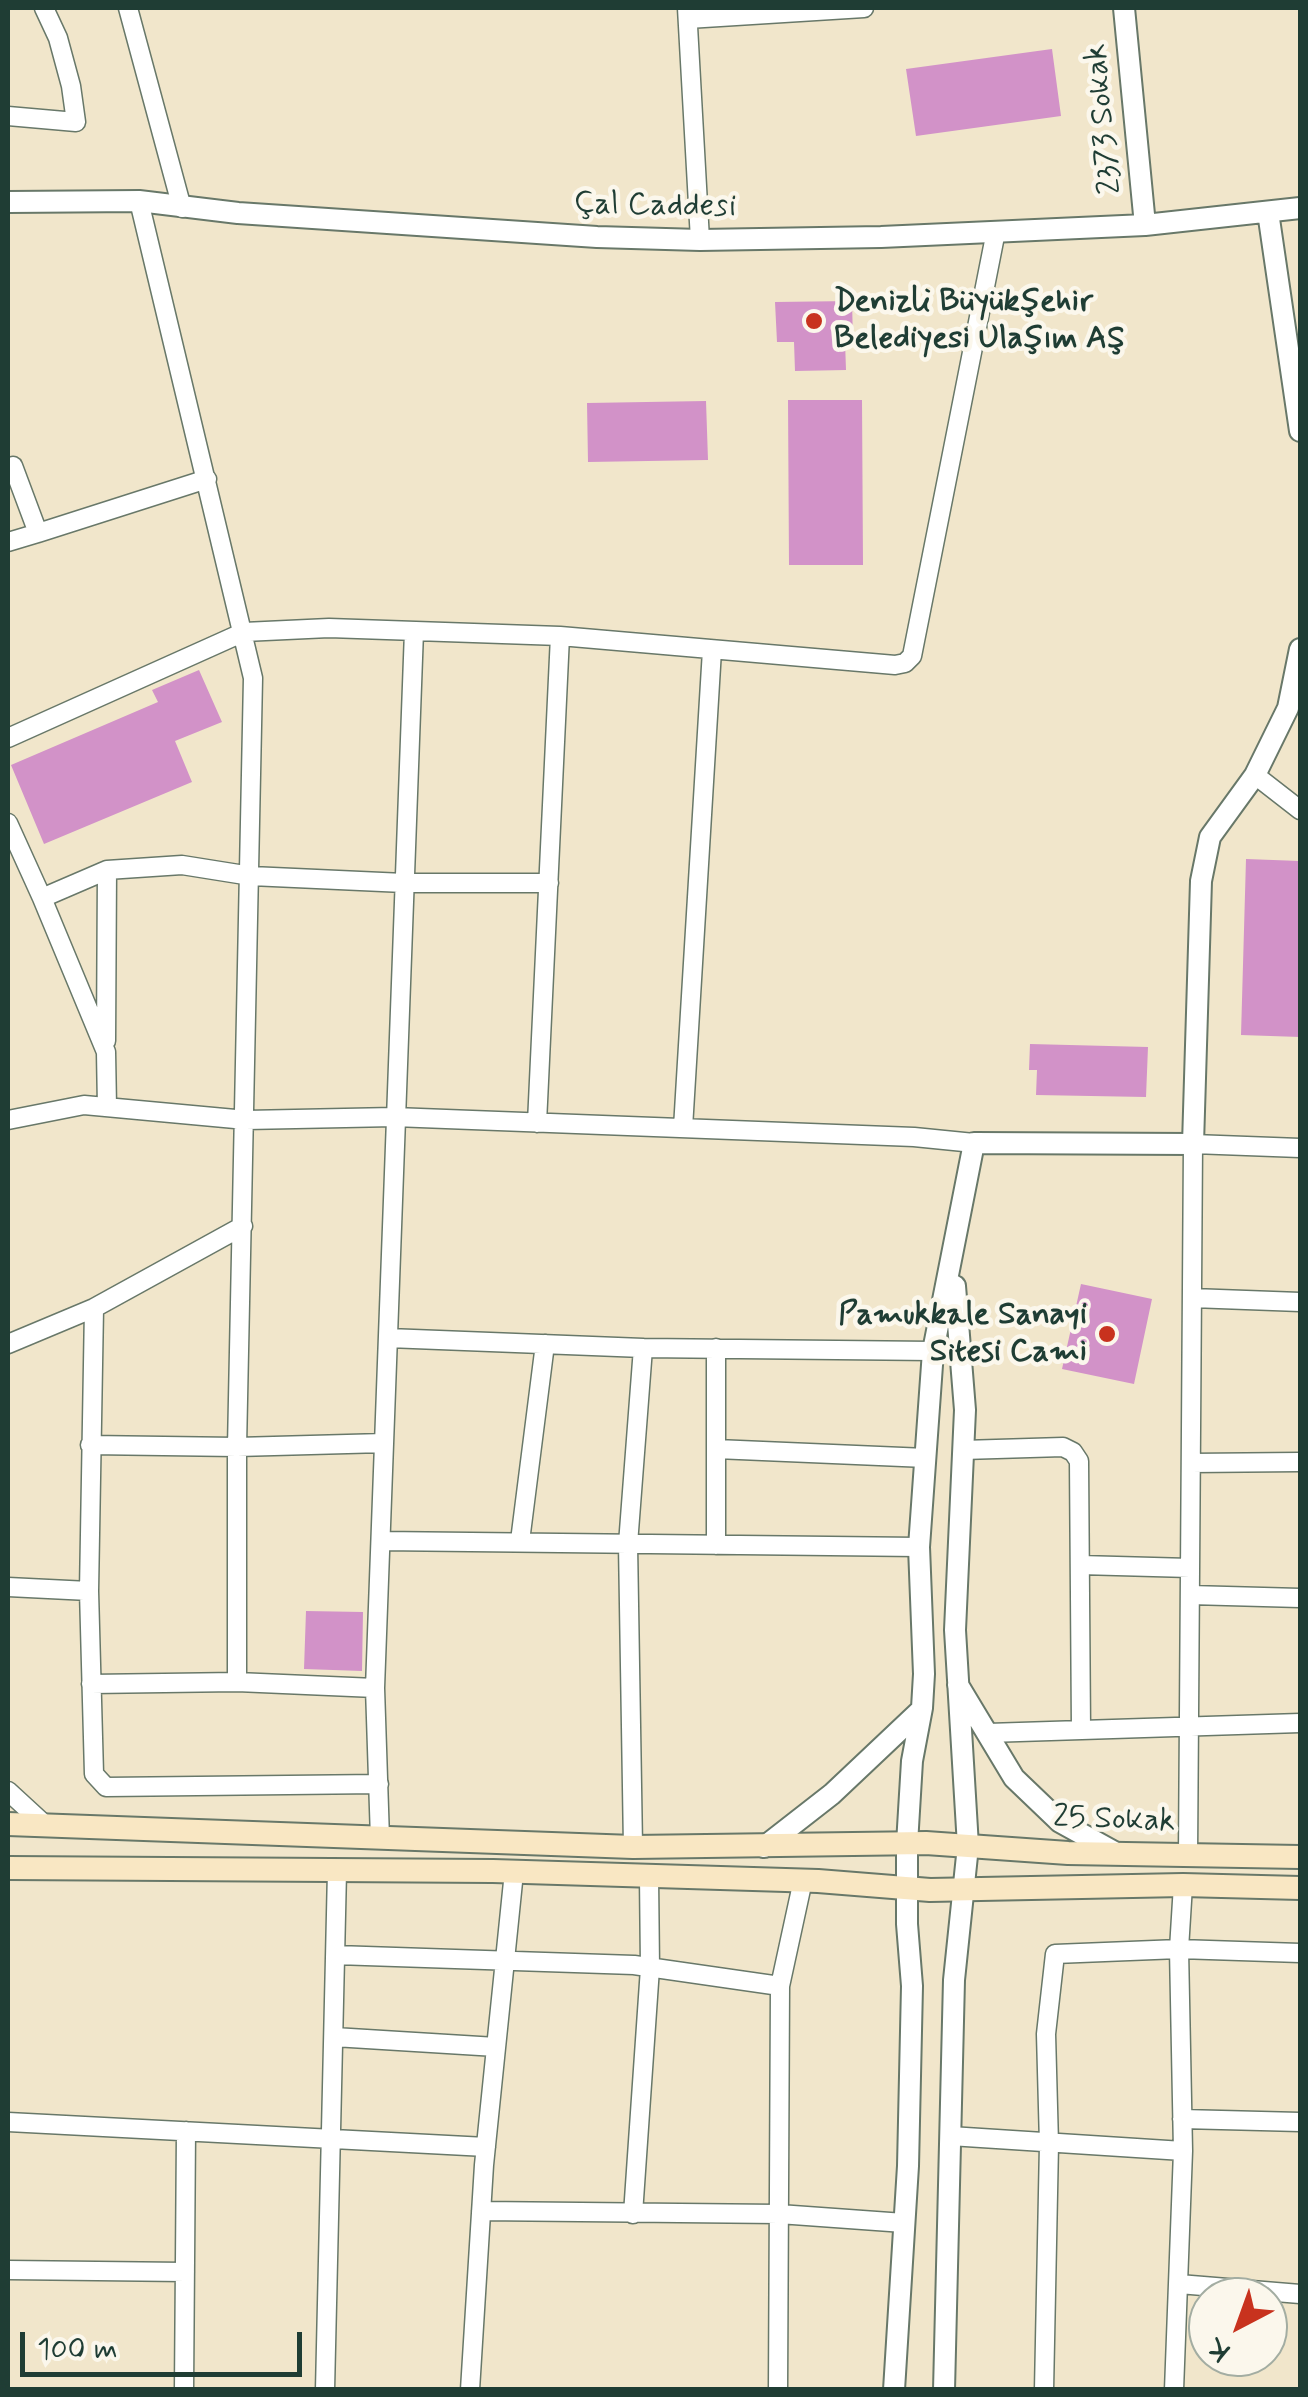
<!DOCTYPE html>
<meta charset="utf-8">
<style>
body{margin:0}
#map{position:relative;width:1308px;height:2397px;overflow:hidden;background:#f1e6cb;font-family:Mynerve,sans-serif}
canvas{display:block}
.frame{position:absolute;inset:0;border:10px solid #1f3d34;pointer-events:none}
.north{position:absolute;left:1188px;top:2277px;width:100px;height:100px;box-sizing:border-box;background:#fbf7ec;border:2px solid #a3ada2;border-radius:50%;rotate:221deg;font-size:28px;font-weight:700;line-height:40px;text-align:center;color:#1f3d34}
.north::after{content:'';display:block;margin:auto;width:35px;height:45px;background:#c8321e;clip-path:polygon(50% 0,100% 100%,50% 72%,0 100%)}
.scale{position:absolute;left:20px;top:2332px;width:282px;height:45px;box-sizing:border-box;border:5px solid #1f3d34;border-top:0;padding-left:12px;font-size:30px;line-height:35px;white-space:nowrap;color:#1f3d34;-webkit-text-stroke:8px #fbf7ec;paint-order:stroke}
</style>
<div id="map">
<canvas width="1308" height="2397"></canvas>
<div class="frame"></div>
<div class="north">K</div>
<div class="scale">100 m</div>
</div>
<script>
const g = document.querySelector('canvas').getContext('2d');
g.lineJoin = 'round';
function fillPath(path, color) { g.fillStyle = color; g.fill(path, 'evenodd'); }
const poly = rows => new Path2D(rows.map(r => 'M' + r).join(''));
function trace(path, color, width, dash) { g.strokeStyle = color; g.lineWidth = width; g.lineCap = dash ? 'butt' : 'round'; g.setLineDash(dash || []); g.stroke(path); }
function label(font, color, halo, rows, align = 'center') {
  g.font = font + ' Mynerve,sans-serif'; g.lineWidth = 9; g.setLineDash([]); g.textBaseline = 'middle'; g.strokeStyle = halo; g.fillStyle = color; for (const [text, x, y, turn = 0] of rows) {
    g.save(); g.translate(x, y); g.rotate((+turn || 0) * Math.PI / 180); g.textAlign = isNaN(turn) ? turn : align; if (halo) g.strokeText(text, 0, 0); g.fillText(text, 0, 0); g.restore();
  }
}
const building = poly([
 [1052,49,1061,116,916,136,906,69],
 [852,301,853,341,845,341,846,370,795,371,794,342,777,342,775,302],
 [788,400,862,400,863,565,789,565],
 [706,401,708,460,588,462,587,403],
 [199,670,222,722,175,741,192,782,44,844,11,765,158,702,152,690],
 [1246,859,1300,861,1300,1037,1241,1035],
 [1030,1044,1148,1047,1146,1097,1036,1095,1037,1070,1029,1070],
 [1081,1284,1152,1299,1134,1384,1062,1369],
 [306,1611,363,1612,362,1671,304,1669]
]);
const minor = poly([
 [128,8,182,208],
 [687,8,700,240],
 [688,19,864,8],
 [8,116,76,122,71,86,58,38,44,8],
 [139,201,253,678,237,1447,237,1682],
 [8,468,13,466,38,533,207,479],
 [8,542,38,533],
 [8,738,244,632,329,628,560,636,895,665,905,663,912,656,996,231],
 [1255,775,1300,810],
 [8,823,42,898,106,1052,107,1107],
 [42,898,107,870,182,865,251,876,404,883,549,883],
 [106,1041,107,870],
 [8,1120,84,1105,246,1120,394,1117,914,1137,974,1143],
 [537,1123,560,636],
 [683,1128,712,650],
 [1192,1298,1300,1302],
 [94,1308,89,1591,94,1774,106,1787,379,1784],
 [388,1338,643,1348,933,1351],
 [8,1344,94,1308,243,1226],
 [716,1348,716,1545],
 [90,1445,237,1447,384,1443],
 [716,1449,926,1458],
 [963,1450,1063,1447,1073,1452,1079,1461,1081,1730],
 [1191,1463,1300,1462],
 [381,1541,919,1547],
 [520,1541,545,1344],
 [1080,1565,1190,1568],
 [8,1587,89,1591],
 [1190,1595,1300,1598],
 [91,1684,237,1682,375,1688],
 [988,1733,1300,1723],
 [8,1791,45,1825],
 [380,1839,375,1688,414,631],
 [633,1847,628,1544,643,1348],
 [1188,1856,1193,1144,1300,1148],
 [336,1955,634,1965,780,1986],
 [334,2037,496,2047],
 [1182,2119,1300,2122],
 [8,2122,486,2147],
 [950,2136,1183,2151],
 [481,2211,779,2214,904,2223],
 [633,2214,650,1968,649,1877],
 [8,2270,185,2272],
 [1179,2284,1300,2294],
 [184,2390,186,2131],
 [325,2390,337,1871],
 [470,2390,484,2165,514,1872],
 [778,2390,780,1986,803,1880],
 [1044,2390,1049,2144,1046,2034,1055,1954,1179,1949,1300,1953],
 [1174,2390,1183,2151,1179,1949,1183,1885]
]);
const tertiary = poly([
 [1124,8,1145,225],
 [8,202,139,201,238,213,597,237,700,240,881,237,1145,225,1300,208],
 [1268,212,1300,431],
 [958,1685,1014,1778,1060,1822,1118,1854],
 [764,1847,832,1794,921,1710],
 [894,2390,908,2166,912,1986,907,1924,907,1844,912,1761,922,1708,924,1674,919,1547,933,1351,974,1143,1193,1144,1201,881,1210,837,1255,775,1288,708,1300,649],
 [944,2390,954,1980,968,1846,955,1630,965,1410,955,1286]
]);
const secondary = poly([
 [8,1824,633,1847,926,1843,1068,1853,1300,1857],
 [8,1868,493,1871,818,1881,930,1890,1183,1885,1300,1888]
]);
const markers = [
 [814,321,10,"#c8321e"],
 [1107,1334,10,"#c8321e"]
];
const streetNames = [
 ["2373 Sokak",1105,119,-96],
 ["Çal Caddesi",655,207,1],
 ["25 Sokak",1114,1821,2]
];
const poiNames = [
 ["Denizli Büyükşehir",834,303],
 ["Belediyesi Ulaşım AŞ",834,340],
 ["Pamukkale Sanayi",1087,1316,"right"],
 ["Sitesi Cami",1087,1353,"right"]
];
fillPath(building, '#d292c8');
trace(minor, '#687869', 21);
trace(tertiary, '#687869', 24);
trace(secondary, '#687869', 26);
trace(minor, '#fff', 18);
trace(tertiary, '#fff', 20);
trace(secondary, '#f9e7c3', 22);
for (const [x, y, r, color] of markers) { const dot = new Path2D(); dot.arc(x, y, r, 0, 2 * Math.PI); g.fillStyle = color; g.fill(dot); trace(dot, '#fbf7ec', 4); }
label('32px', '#1f3d34', '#fbf7ec', streetNames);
label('bold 32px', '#1f3d34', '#fbf7ec', poiNames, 'left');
</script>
